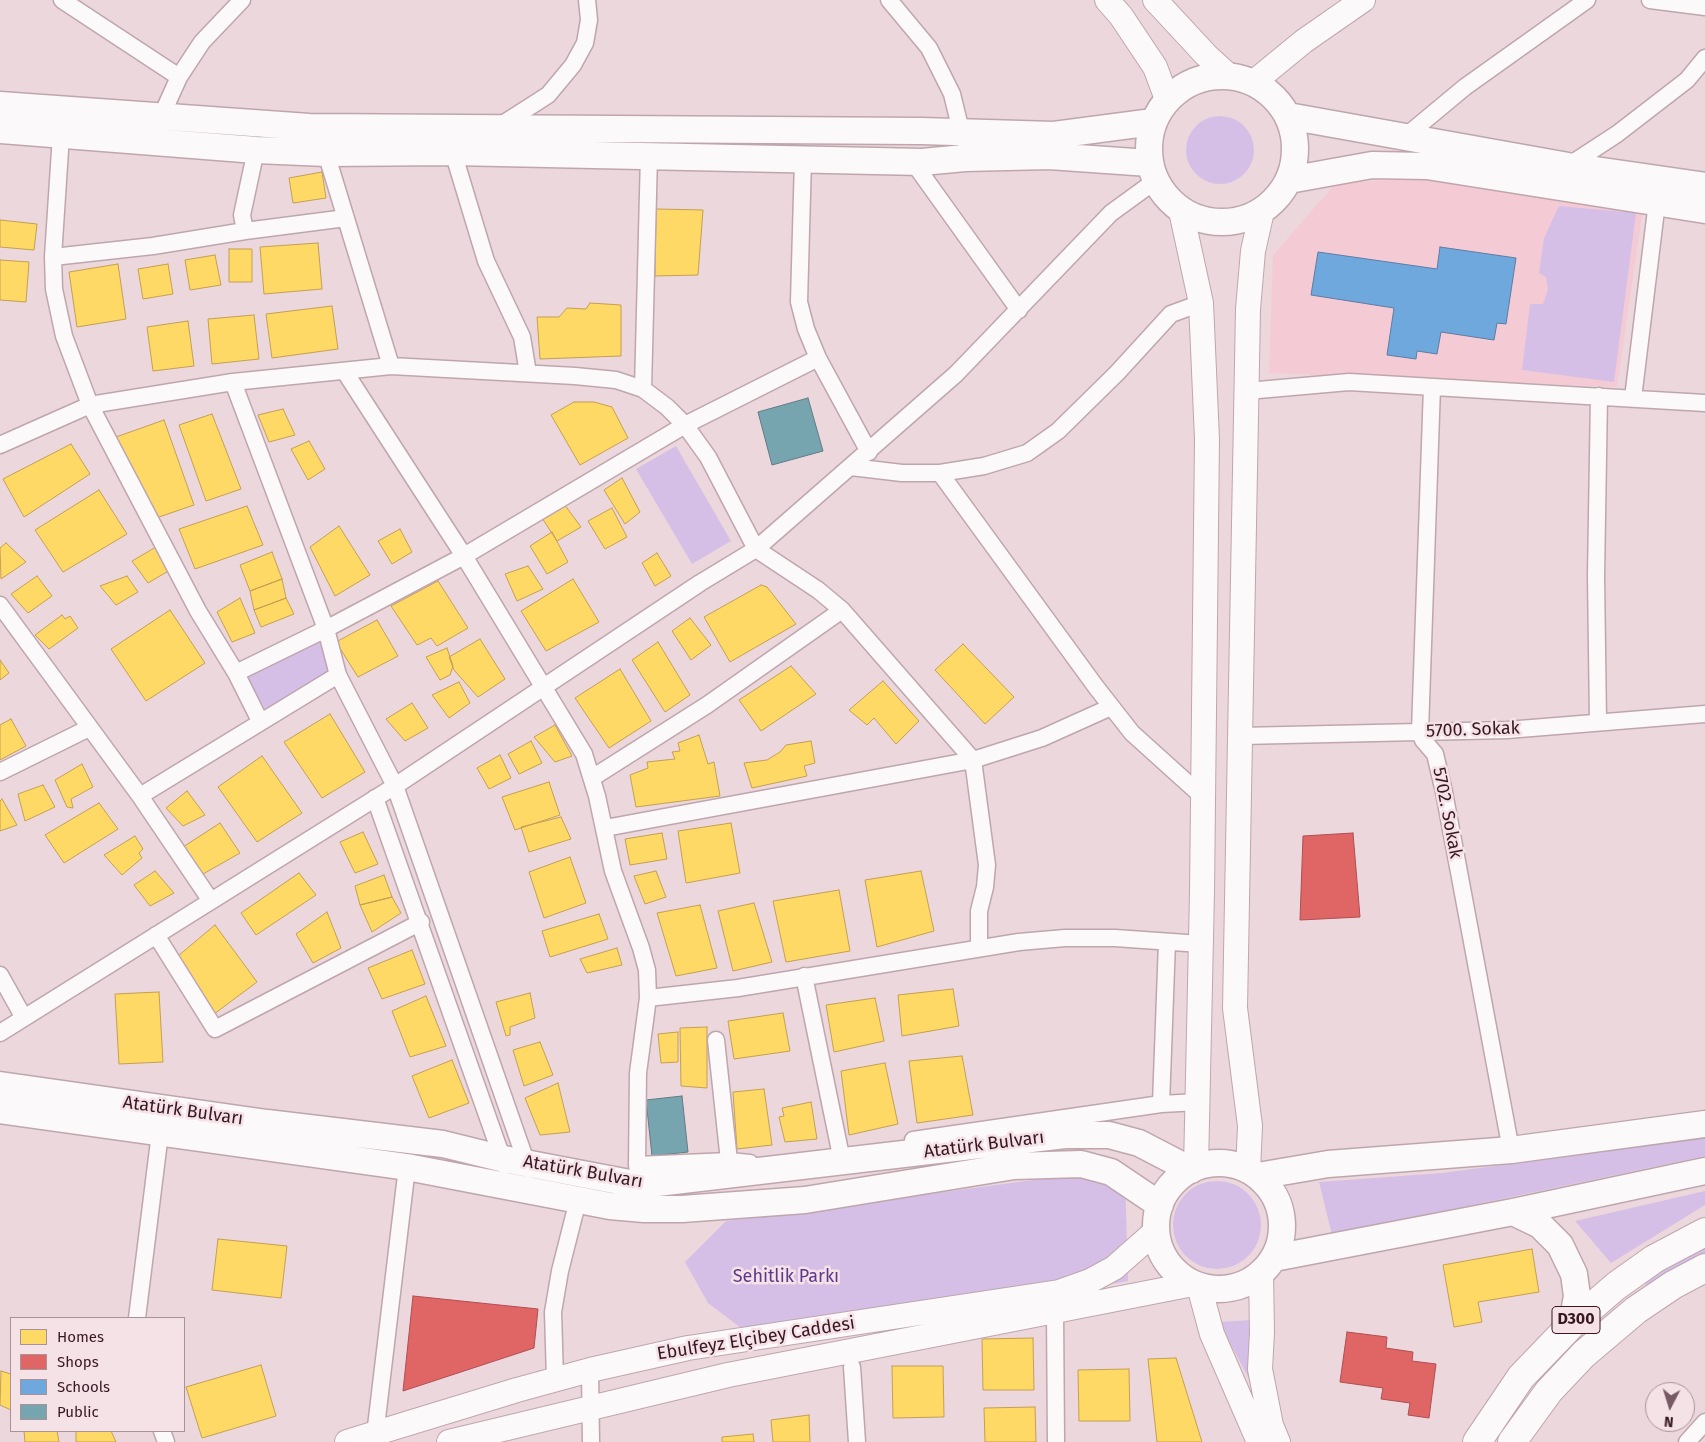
<!DOCTYPE html>
<meta charset="utf-8">
<style>
body{margin:0}
#map{position:relative;width:1705px;height:1442px;overflow:hidden;background:#ecd7dd;font-family:"Fira Sans",sans-serif}
canvas{display:block}
.legend{position:absolute;left:10px;top:1317px;width:175px;height:115px;box-sizing:border-box;background:#f5e2e7;border:1px solid #a99198;margin:0;padding:6px 9px;list-style:none;font-size:15px;color:#381722}
.legend li{display:flex;align-items:center;gap:10px;height:25px}
.legend b{width:25px;border:1px solid #a99198}
.north{position:absolute;left:1645px;top:1382px;width:50px;height:50px;box-sizing:border-box;background:#f5e2e7;border:1px solid #a99198;border-radius:50%;rotate:185deg;font-size:14px;font-weight:700;line-height:20px;text-align:center;color:#381722}
.north::after{content:'';display:block;margin:auto;width:18px;height:22px;background:#775a63;clip-path:polygon(50% 0,100% 100%,50% 72%,0 100%)}
</style>
<div id="map">
<canvas width="1705" height="1442"></canvas>
<ul class="legend">
<li><b style="height:14px;background:#ffd966"></b>Homes</li>
<li><b style="height:14px;background:#e06666"></b>Shops</li>
<li><b style="height:14px;background:#6fa8dc"></b>Schools</li>
<li><b style="height:14px;background:#76a5af"></b>Public</li>
</ul>
<div class="north">N</div>
</div>
<script>
const g = document.querySelector('canvas').getContext('2d');
g.lineJoin = 'round';
function fillPath(path, color) { g.fillStyle = color; g.fill(path, 'evenodd'); }
const poly = rows => new Path2D(rows.map(r => 'M' + r).join(''));
function trace(path, color, width, dash) { g.strokeStyle = color; g.lineWidth = width; g.lineCap = dash ? 'butt' : 'round'; g.setLineDash(dash || []); g.stroke(path); }
function label(font, color, halo, rows, align = 'center') {
  g.font = font + ' "Fira Sans",sans-serif'; g.lineWidth = 5; g.setLineDash([]); g.textBaseline = 'middle'; g.strokeStyle = halo; g.fillStyle = color; for (const [text, x, y, turn = 0] of rows) {
    g.save(); g.translate(x, y); g.rotate((+turn || 0) * Math.PI / 180); g.textAlign = isNaN(turn) ? turn : align; if (halo) g.strokeText(text, 0, 0); g.fillText(text, 0, 0); g.restore();
  }
}
const built = poly([
 [1424,178,1643,208,1617,387,1269,373,1273,255,1336,183]
]);
const green = poly([
 '1186 150a34 34 0 1 1 68 0a34 34 0 1 1-68 0Z',
 [1559,206,1636,213,1614,382,1522,370,1530,304,1543,304,1548,289,1546,277,1539,273,1544,238],
 [676,446,731,541,692,564,636,469],
 [320,639,329,672,265,709,245,676],
 [1705,1138,1705,1156,1440,1212,1334,1243,1319,1182,1442,1173],
 [1086,1173,1125,1176,1128,1281,787,1341,753,1337,708,1303,685,1262,726,1221],
 '1173 1225a44 44 0 1 1 88 0a44 44 0 1 1-88 0Z',
 [1705,1191,1705,1205,1611,1263,1575,1221],
 [1705,1235,1705,1259,1649,1289,1640,1277],
 [1252,1320,1250,1381,1219,1322]
]);
const homes = poly([
 [322,172,326,198,293,203,289,178,322,172],
 [656,209,703,210,698,275,655,276,656,209],
 [0,220,37,224,34,250,0,247,0,220],
 [318,243,322,289,264,294,260,247,318,243],
 [229,249,252,249,252,282,229,282,229,249],
 [215,255,221,285,190,290,185,260,215,255],
 [0,260,29,262,26,302,0,300,0,260],
 [118,264,126,319,77,327,69,272,118,264],
 [168,264,173,294,143,299,138,269,168,264],
 [590,303,621,305,621,356,540,359,537,317,559,317,567,308,586,309,590,303],
 [332,306,338,349,272,358,266,314,332,306],
 [254,315,259,359,212,364,208,319,254,315],
 [188,321,194,366,153,371,147,327,188,321],
 [574,402,594,402,612,407,628,438,580,465,551,415,574,402],
 [283,409,295,435,269,442,258,415,283,409],
 [212,414,241,489,206,501,179,425,212,414],
 [164,420,194,505,156,518,116,437,164,420],
 [309,441,325,469,308,480,291,449,309,441],
 [71,444,90,474,24,517,3,479,71,444],
 [622,478,640,512,625,524,604,490,622,478],
 [99,490,127,534,63,572,35,530,99,490],
 [564,504,581,527,557,541,542,518,564,504],
 [247,506,263,545,195,569,179,529,247,506],
 [612,508,627,537,605,549,588,521,612,508],
 [339,526,370,575,335,596,310,547,339,526],
 [400,529,412,552,392,564,378,541,400,529],
 [552,532,568,562,547,574,530,546,552,532],
 [6,543,26,562,1,579,0,548,6,543],
 [156,547,170,570,148,583,132,561,156,547],
 [272,552,282,579,250,591,240,565,272,552],
 [657,553,671,576,655,586,642,563,657,553],
 [528,566,543,589,517,601,505,574,528,566],
 [37,576,52,596,28,613,11,594,37,576],
 [127,576,138,592,116,605,100,586,127,576],
 [282,579,286,598,254,610,250,591,282,579],
 [573,579,599,622,546,651,521,611,573,579],
 [438,581,468,628,437,646,431,638,417,645,391,606,438,581],
 [761,585,767,587,796,624,730,662,704,617,761,585],
 [240,598,255,633,232,642,217,612,240,598],
 [286,598,294,614,261,627,254,610,286,598],
 [170,610,205,663,146,701,111,649,170,610],
 [62,615,65,619,70,616,78,628,49,649,35,635,62,615],
 [690,618,711,645,691,660,672,631,690,618],
 [377,620,398,656,358,677,336,642,377,620],
 [480,639,505,679,478,697,454,670,449,657,480,639],
 [658,642,690,695,665,712,632,660,658,642],
 [963,644,1014,697,985,724,935,670,963,644],
 [447,648,453,666,450,675,440,680,426,657,447,648],
 [0,660,9,673,0,680,0,660],
 [791,666,816,694,761,731,739,700,791,666],
 [620,669,651,721,609,748,575,698,620,669],
 [883,681,919,721,896,744,874,718,867,725,849,710,883,681],
 [459,682,470,703,449,718,432,695,459,682],
 [412,703,428,728,405,741,386,719,412,703],
 [330,714,365,772,322,798,284,742,330,714],
 [11,719,26,746,0,760,0,725,11,719],
 [555,725,572,756,555,762,534,737,555,725],
 [699,735,708,764,714,762,720,796,636,807,630,775,648,768,647,762,675,759,672,752,680,751,678,743,699,735],
 [531,741,542,763,519,774,508,754,531,741],
 [811,741,815,763,804,766,807,776,752,788,744,763,767,760,780,752,786,745,811,741],
 [500,755,511,778,489,789,477,768,500,755],
 [262,756,302,813,257,842,218,787,262,756],
 [82,764,93,787,71,799,73,808,67,807,55,780,82,764],
 [549,782,560,815,515,830,502,797,549,782],
 [43,785,55,807,25,821,18,794,43,785],
 [187,791,205,815,183,826,166,808,187,791],
 [2,799,17,825,0,831,0,801,2,799],
 [99,803,118,829,64,863,45,835,99,803],
 [561,817,571,839,529,852,521,827,561,817],
 [220,823,240,853,203,874,183,847,220,823],
 [731,823,740,873,686,883,678,831,731,823],
 [363,832,378,864,355,873,340,842,363,832],
 [662,833,667,859,630,865,625,839,662,833],
 [135,836,143,849,139,853,142,858,122,875,104,855,135,836],
 [570,857,586,903,544,918,529,872,570,857],
 [155,871,174,893,150,906,134,885,155,871],
 [656,871,666,897,645,904,634,876,656,871],
 [921,871,934,931,877,947,865,880,921,871],
 [299,873,316,895,256,935,241,913,299,873],
 [384,875,392,897,360,905,355,886,384,875],
 [839,890,850,951,786,962,773,901,839,890],
 [392,897,401,913,372,932,360,905,392,897],
 [754,903,772,962,733,971,718,911,754,903],
 [700,905,717,968,676,976,657,913,700,905],
 [327,912,341,948,313,963,296,934,327,912],
 [599,914,608,939,550,957,542,931,599,914],
 [215,925,257,982,214,1014,178,956,215,925],
 [617,948,622,965,587,973,580,959,617,948],
 [412,950,425,984,382,999,368,968,412,950],
 [953,989,959,1026,902,1036,898,995,953,989],
 [159,992,163,1062,119,1064,115,994,159,992],
 [530,993,535,1018,510,1027,510,1035,506,1036,496,1002,530,993],
 [426,996,446,1046,410,1057,392,1011,426,996],
 [875,998,884,1041,834,1052,826,1005,875,998],
 [783,1013,790,1051,734,1059,728,1021,783,1013],
 [707,1027,707,1088,681,1086,680,1028,707,1027],
 [678,1032,678,1062,661,1063,658,1034,678,1032],
 [540,1042,553,1075,524,1086,513,1050,540,1042],
 [962,1056,973,1115,917,1123,909,1061,962,1056],
 [452,1060,469,1103,429,1118,412,1076,452,1060],
 [885,1063,898,1124,849,1135,841,1071,885,1063],
 [558,1083,570,1132,540,1135,525,1098,558,1083],
 [764,1089,772,1145,737,1149,733,1092,764,1089],
 [811,1102,817,1139,785,1142,779,1117,784,1116,782,1108,811,1102],
 [218,1239,287,1246,281,1298,212,1290,218,1239],
 [1532,1249,1539,1292,1478,1302,1482,1322,1454,1327,1443,1265,1532,1249],
 [1033,1338,1034,1390,983,1390,982,1339,1033,1338],
 [1176,1358,1202,1442,1157,1442,1148,1359,1176,1358],
 [261,1365,276,1416,202,1438,186,1387,261,1365],
 [892,1366,943,1366,944,1417,893,1418,892,1366],
 [1129,1369,1130,1421,1079,1421,1078,1370,1129,1369],
 [1,1371,11,1374,11,1410,0,1405,1,1371],
 [1035,1407,1036,1442,985,1442,984,1408,1035,1407],
 [809,1415,810,1442,773,1442,771,1420,809,1415],
 [24,1431,57,1431,59,1442,25,1442,24,1431],
 [76,1431,111,1431,116,1442,76,1442,76,1431],
 [753,1434,754,1442,722,1442,722,1437,753,1434]
]);
const shops = poly([
 [1353,833,1360,917,1300,920,1303,836,1353,833],
 [413,1296,538,1309,534,1348,403,1391,413,1296],
 [1347,1332,1387,1337,1386,1348,1413,1352,1412,1361,1436,1364,1429,1418,1408,1415,1410,1403,1381,1399,1383,1388,1340,1382,1347,1332]
]);
const schools = poly([
 [1440,247,1516,258,1506,324,1497,323,1494,340,1441,332,1437,354,1417,351,1416,359,1387,355,1394,308,1311,295,1318,252,1437,269,1440,247]
]);
const public = poly([
 [808,398,823,451,772,465,758,412,808,398],
 [682,1096,688,1152,652,1156,646,1100,682,1096]
]);
const street = poly([
 [62,0,179,77],
 [889,0,929,48,952,94,963,139],
 [1650,0,1705,7],
 [161,117,179,77,202,42,242,0],
 [498,127,548,95,573,65,585,43,589,20,587,0],
 [61,135,53,257,54,289,64,336,90,405,198,611,236,673,260,721],
 [1406,136,1465,87,1587,0],
 [453,152,486,261,522,337,528,373],
 [326,153,391,366],
 [803,159,799,302,806,329,818,358,869,452],
 [913,162,1019,310],
 [1568,166,1617,134,1687,80,1705,58],
 [245,231,346,218],
 [53,257,153,246,245,231,242,215,256,150],
 [345,372,464,556,584,754,597,796,613,871,641,948,647,970,648,998,638,1073,637,1165,641,1193],
 [233,382,326,629,338,675,395,786,529,1170],
 [1432,387,1420,731,1423,740,1435,754,1444,792,1511,1150],
 [643,389,649,155],
 [1247,391,1349,382,1705,403],
 [1633,398,1657,202],
 [0,445,90,405,233,382,391,366,575,376,616,380,643,389,667,407,685,425,708,457,756,549,818,590,842,610,973,760,987,865,985,887,979,911,979,946],
 [851,467,902,473,940,473,1096,687,1132,733,1203,797],
 [940,473,984,466,1027,453,1058,431,1117,373,1171,314,1201,303],
 [0,605,140,796,211,901],
 [236,673,326,629,464,556,685,425,818,358],
 [1598,722,1596,576,1599,396],
 [1241,736,1507,730,1705,714],
 [0,772,89,728],
 [592,778,707,705,842,610],
 [140,796,338,675],
 [375,798,505,1166],
 [605,828,973,760,1042,738,1111,707],
 [156,935,215,1029,421,922],
 [0,975,24,1018],
 [804,976,840,1151],
 [648,998,738,988,1019,942,1065,938,1115,938,1201,944],
 [0,1033,395,786,700,583,756,549,956,374,1111,213,1155,181],
 [716,1040,729,1161],
 [1161,1104,1167,942],
 [913,1140,1161,1104,1198,1102],
 [637,1165,729,1161,750,1163],
 [1055,1311,1056,1442],
 [137,1318,160,1133],
 [852,1367,857,1442],
 [590,1370,591,1442],
 [555,1379,553,1312,560,1271,578,1200],
 [162,1431,166,1442],
 [375,1435,407,1167],
 [1687,1442,1705,1422]
]);
const secondary = poly([
 [1107,0,1121,16,1155,67,1167,99],
 [1155,0,1206,55,1229,76],
 [1254,82,1304,41,1363,0],
 [1181,211,1201,303,1207,439,1202,892,1196,1168],
 [1248,1171,1250,1126,1235,1008,1248,309,1253,251,1262,211],
 [1261,1274,1262,1332,1260,1369,1271,1425,1278,1442],
 [1199,1286,1212,1334,1259,1442],
 [347,1442,517,1390,590,1370,688,1348,1059,1292,1090,1281,1114,1268,1156,1231],
 [449,1442,728,1375,1193,1284]
]);
const primary = poly([
 '1149 149a73 73 0 1 1 146 0a73 73 0 1 1-146 0Z',
 [0,105,309,127,921,131,1054,135,1153,122],
 [1288,116,1568,166,1705,186],
 [0,130,256,150,326,153,453,152,922,162,965,158,1049,156,1149,163],
 [1289,180,1372,165,1427,166,1705,210],
 [0,1085,267,1123,443,1144,504,1159,640,1185,1065,1135,1109,1135,1139,1143,1191,1170],
 [0,1110,407,1167,610,1206,644,1209,682,1209,805,1200,1014,1166,1081,1164,1111,1172,1160,1205],
 '1156 1226a63 63 0 1 1 126 0a63 63 0 1 1-126 0Z',
 [1258,1176,1328,1164,1511,1150,1705,1124],
 [1513,1212,1540,1225,1560,1245,1574,1274,1577,1296,1572,1324],
 [1274,1258,1513,1212,1705,1171]
]);
const highway = poly([
 [1477,1442,1521,1377,1572,1324,1616,1286,1654,1259,1705,1232],
 [1512,1442,1549,1391,1584,1354,1636,1310,1673,1285,1705,1268]
]);
const shields = [
 [1576,1320,48]
];
const shieldNames = [
 ["D300",1576,1320]
];
const streetNames = [
 ["5700. Sokak",1473,730,-2],
 ["5702. Sokak",1447,813,79],
 ["Atatürk Bulvarı",183,1111,8],
 ["Atatürk Bulvarı",984,1145,-7],
 ["Atatürk Bulvarı",583,1172,10],
 ["Ebulfeyz Elçibey Caddesi",756,1339,-9]
];
const parkNames = [
 ["Sehitlik Parkı",786,1277]
];
fillPath(built, '#f4cad5');
fillPath(green, '#d5bfe7');
fillPath(homes, '#ffd966');
trace(homes, '#c39f52', 1);
fillPath(shops, '#e06666');
trace(shops, '#ae4e52', 1);
fillPath(schools, '#6fa8dc');
trace(schools, '#5e7ca4', 1);
fillPath(public, '#76a5af');
trace(public, '#637a85', 1);
trace(street, '#bfa6ad', 19);
trace(secondary, '#bfa6ad', 26);
trace(primary, '#bfa6ad', 29);
trace(highway, '#bfa6ad', 30);
trace(street, '#fcf9fa', 16);
trace(secondary, '#fcf9fa', 24);
trace(primary, '#fcf9fa', 26);
trace(highway, '#fcf9fa', 28);
for (const [x, y, w] of shields) { const box = new Path2D(); box.roundRect(x - w / 2, y - 13.5, w, 27, 4); g.fillStyle = '#f5e2e7'; g.fill(box); trace(box, '#381722', 1); }
label('bold 16px', '#381722', null, shieldNames);
label('18px', '#381722', '#f5e2e7', streetNames);
label('18px', '#5d3890', '#f5e2e7', parkNames);
</script>
